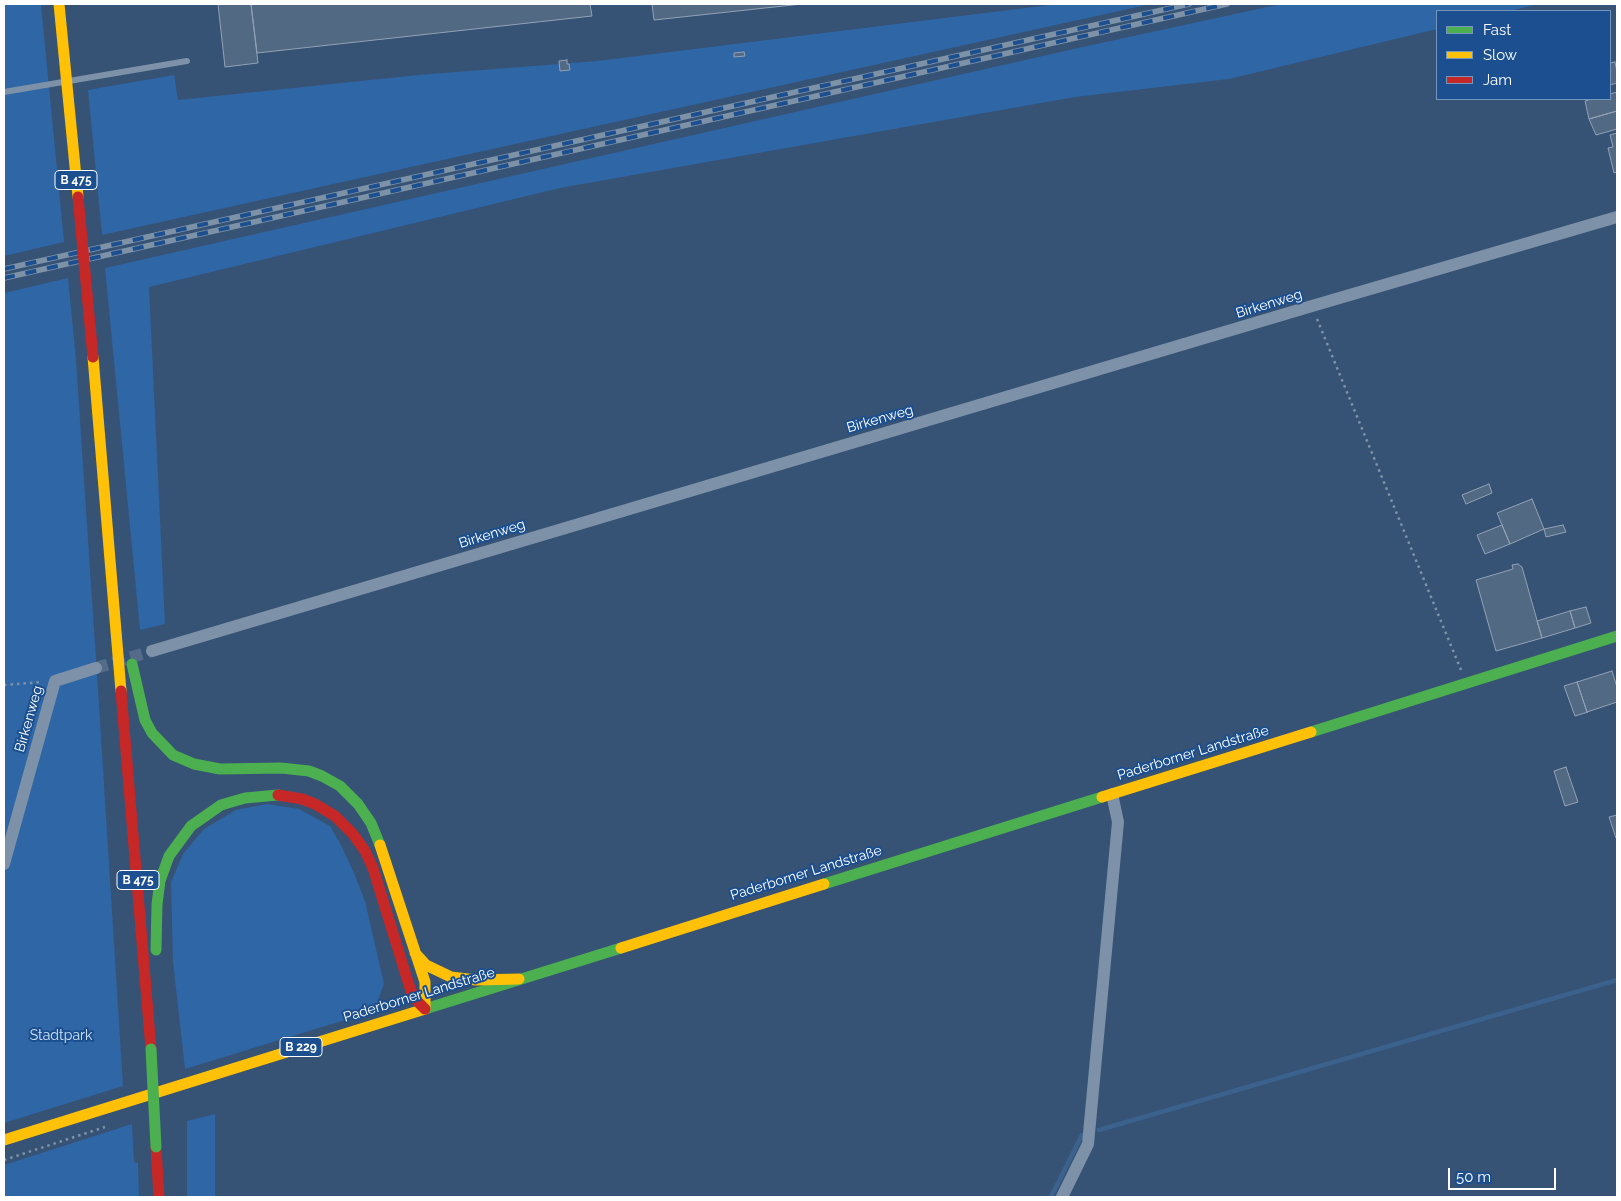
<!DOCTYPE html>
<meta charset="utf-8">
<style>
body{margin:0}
#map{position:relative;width:1621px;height:1201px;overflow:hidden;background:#365274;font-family:Raleway,sans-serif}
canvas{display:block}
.frame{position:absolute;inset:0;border:5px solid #fff;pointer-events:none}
.legend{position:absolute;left:1436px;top:10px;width:175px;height:90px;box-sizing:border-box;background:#1b4f8f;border:1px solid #7695bc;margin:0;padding:6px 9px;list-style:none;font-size:15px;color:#fff}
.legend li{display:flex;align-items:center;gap:10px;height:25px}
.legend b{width:25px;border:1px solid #7695bc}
.scale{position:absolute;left:1448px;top:1168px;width:108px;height:22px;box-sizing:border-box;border:2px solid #fff;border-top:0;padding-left:6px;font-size:15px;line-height:18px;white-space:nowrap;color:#fff;-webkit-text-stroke:4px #1b4f8f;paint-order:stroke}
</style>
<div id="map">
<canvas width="1621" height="1201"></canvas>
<div class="frame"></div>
<ul class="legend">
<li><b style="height:6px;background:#4caf50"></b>Fast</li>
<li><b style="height:6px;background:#ffc107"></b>Slow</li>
<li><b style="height:6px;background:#c62828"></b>Jam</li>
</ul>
<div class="scale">50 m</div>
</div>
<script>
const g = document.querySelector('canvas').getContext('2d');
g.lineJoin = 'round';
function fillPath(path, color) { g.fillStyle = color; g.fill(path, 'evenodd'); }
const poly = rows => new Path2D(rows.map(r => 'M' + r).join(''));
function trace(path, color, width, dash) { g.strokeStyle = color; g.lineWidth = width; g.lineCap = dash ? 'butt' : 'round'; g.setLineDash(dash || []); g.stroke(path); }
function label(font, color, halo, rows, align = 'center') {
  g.font = font + ' Raleway,sans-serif'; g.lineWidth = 4; g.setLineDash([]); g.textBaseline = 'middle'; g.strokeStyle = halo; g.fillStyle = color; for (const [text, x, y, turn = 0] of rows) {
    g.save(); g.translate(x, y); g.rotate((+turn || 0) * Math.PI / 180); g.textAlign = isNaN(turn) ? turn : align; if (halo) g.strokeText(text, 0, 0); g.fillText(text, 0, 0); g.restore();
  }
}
const green = poly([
 [4,4,41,4,64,242,4,256],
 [1058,4,1151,4,102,235,88,90,174,75,178,100,418,75,597,61],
 [1281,4,1539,4,1509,11,1437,11,1437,29,1229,79,1075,97,560,188,149,287,165,624,140,630,105,268,1078,48],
 [68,278,76,360,98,689,123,1086,4,1123,4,293],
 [267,804,299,809,330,826,342,847,354,873,365,901,384,984,374,1011,185,1069,173,962,171,882,183,854,204,829,236,810],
 [215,1114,215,1197,187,1197,187,1121],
 [132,1124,134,1162,138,1163,139,1197,4,1197,4,1165]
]);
const stream = poly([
 [1099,1130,1617,980],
 [1051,1197,1082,1135]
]);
const building = poly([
 [218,4,251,4,258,63,225,67,218,4],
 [251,4,590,4,592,16,257,53,251,4],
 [652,4,802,4,654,20,652,4],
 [744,52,745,56,734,57,734,53,744,52],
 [567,60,567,64,569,64,570,70,560,71,559,61,567,60],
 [1615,62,1617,72,1617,83,1610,85,1610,63,1615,62],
 [1617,92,1617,111,1589,119,1585,101,1592,99,1610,99,1610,94,1617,92],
 [1617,111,1617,129,1596,135,1589,119,1617,111],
 [1617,133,1617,175,1617,172,1614,173,1608,148,1613,147,1610,135,1617,133],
 [1489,484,1492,493,1466,504,1462,495,1489,484],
 [1532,499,1544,529,1510,544,1497,513,1532,499],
 [1502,525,1510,544,1485,554,1477,535,1502,525],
 [1563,525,1566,532,1546,537,1544,529,1563,525],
 [1518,564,1522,567,1542,638,1496,651,1476,580,1513,569,1512,565,1518,564],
 [1586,607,1591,623,1575,628,1570,611,1586,607],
 [1570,611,1575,628,1542,638,1537,621,1570,611],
 [1612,671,1617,687,1617,702,1587,712,1577,682,1612,671],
 [1577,682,1587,712,1588,712,1575,716,1564,686,1577,682],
 [1566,767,1578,802,1565,806,1554,771,1566,767],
 [1617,815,1617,838,1616,838,1609,817,1617,815]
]);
const streetTunnel = poly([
 [96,668,152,651]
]);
const path = poly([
 [1317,319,1461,670],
 [4,685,41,682],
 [4,1160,105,1127]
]);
const lane = poly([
 [4,92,187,61]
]);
const street = poly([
 [152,651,1312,306,1617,217],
 [4,864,55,681,96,668],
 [1062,1197,1088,1144,1118,822,1112,794]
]);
const fast = poly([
 [132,664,145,720,152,733,173,755,194,764,220,769,281,768,309,771,322,776,340,786,358,804,371,823,380,845],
 [1311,732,1617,636],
 [824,884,1102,797],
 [156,950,157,904,160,881,169,856,191,826,221,805,245,798,278,795],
 [425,1009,621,948]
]);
const slow = poly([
 [93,357,121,691],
 [1102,797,1311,732],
 [380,845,425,982,425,1009],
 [621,948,824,884],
 [415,953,426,965,451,977,476,980,519,979],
 [4,1140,425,1009]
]);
const jam = poly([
 [121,691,151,1049],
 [278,795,302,799,315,804,335,816,353,834,365,851,373,868,409,985,414,998,425,1009],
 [156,1147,159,1197]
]);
const rail = poly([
 [4,269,1189,4],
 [4,278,1227,4]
]);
const fastBridge = poly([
 [151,1049,156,1147]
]);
const slowBridge = poly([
 [59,4,78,197]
]);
const jamBridge = poly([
 [78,197,93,357]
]);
const shields = [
 [76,180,42],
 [138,880,42],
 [301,1047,42]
];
const shieldNames = [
 ["B 475",76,180],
 ["B 475",138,880],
 ["B 229",301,1047]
];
const streetNames = [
 ["Birkenweg",1269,304,-17],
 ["Birkenweg",880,419,-16],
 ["Birkenweg",492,534,-17],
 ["Birkenweg",29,719,-74],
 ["Paderborner Landstraße",1193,753,-17],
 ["Paderborner Landstraße",806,873,-17],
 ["Paderborner Landstraße",419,995,-17]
];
const parkNames = [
 ["Stadtpark",61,1036]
];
fillPath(green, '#2f66a5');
trace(stream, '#3b618d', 4.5);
fillPath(building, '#526984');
trace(building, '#92a2b6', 1);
trace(streetTunnel, '#546c89', 12, [12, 6]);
trace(path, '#7d92a8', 2.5, [2.5, 4]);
trace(lane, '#7d92a8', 6);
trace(street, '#7d92a8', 12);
trace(fast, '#4caf50', 11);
trace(slow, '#ffc107', 11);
trace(jam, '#c62828', 11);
trace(rail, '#7e92a7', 5.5);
trace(rail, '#1b4f8f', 4, [11]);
trace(fastBridge, '#4caf50', 11);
trace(slowBridge, '#ffc107', 11);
trace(jamBridge, '#c62828', 11);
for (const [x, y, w] of shields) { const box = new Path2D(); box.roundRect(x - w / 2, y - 9.5, w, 19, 4); g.fillStyle = '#1b4f8f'; g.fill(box); trace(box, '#fff', 1); }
label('bold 12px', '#fff', null, shieldNames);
label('14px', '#fff', '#1b4f8f', streetNames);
label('14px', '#cfe3fa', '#1b4f8f', parkNames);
</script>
